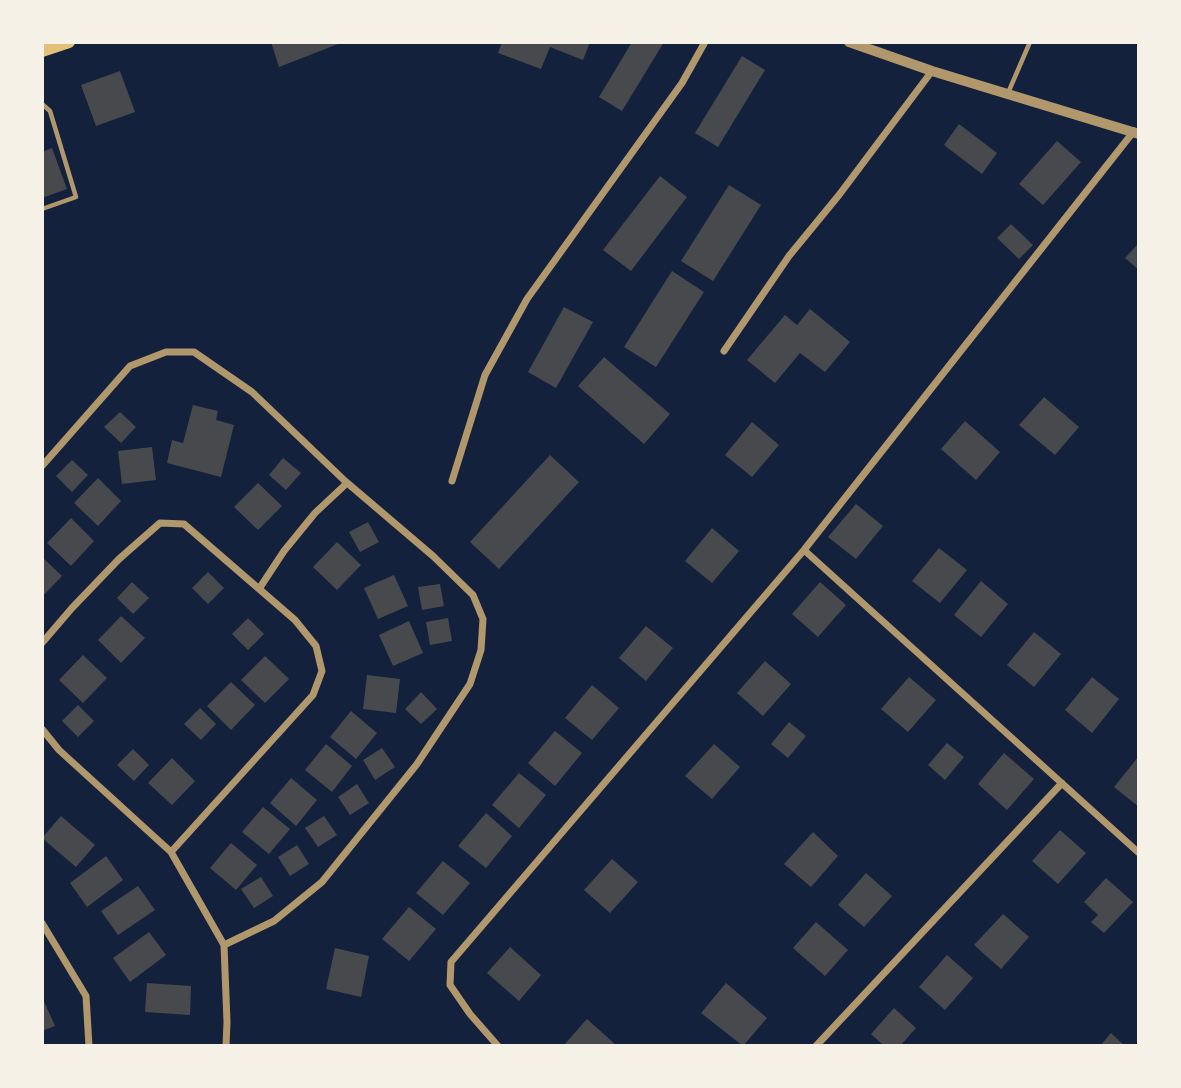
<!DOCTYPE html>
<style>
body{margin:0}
#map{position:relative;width:1181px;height:1088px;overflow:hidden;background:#14213d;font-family:Lora,serif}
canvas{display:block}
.frame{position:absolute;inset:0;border:44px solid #f6f1e7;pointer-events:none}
</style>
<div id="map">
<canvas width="1181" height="1088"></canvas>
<div class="frame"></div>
</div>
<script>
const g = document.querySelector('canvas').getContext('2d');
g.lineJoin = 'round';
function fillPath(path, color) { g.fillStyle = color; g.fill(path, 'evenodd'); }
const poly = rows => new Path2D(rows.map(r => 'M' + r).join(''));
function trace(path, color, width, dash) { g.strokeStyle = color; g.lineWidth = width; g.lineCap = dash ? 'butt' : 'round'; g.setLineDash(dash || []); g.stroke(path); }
const building = poly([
 [271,42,337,42,338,44,279,67],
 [502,42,590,42,583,60,550,47,541,69,498,53],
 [632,42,664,42,622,111,599,97],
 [742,56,765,70,718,147,695,133],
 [120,71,135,112,96,126,81,85],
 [959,124,997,153,982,174,944,145],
 [1057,141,1081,162,1043,205,1019,184],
 [52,148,67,189,42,198,42,152],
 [660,176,687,197,631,271,603,250],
 [729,185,761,205,713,281,681,261],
 [1011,224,1033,245,1019,259,997,238],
 [1139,243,1139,270,1125,258],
 [672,271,704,292,656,367,624,347],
 [564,307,593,322,556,388,528,372],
 [810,309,850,342,825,372,800,353,775,383,747,360,785,315,797,325],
 [604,357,670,414,644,444,578,386],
 [1044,397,1079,427,1055,455,1019,425],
 [193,405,218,411,216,420,234,425,221,477,167,463,172,440,183,443],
 [120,412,136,427,121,443,104,427],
 [965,421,1000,452,976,480,941,449],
 [752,422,779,445,752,477,725,455],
 [152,447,156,480,122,484,118,451],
 [550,455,579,482,499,569,470,542],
 [283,458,301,473,286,490,269,475],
 [72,460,88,475,72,492,56,476],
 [98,478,121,501,98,526,74,503],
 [258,483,282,506,258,530,234,507],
 [856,504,883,526,856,559,828,537],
 [71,518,94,541,71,566,47,543],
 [368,522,379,542,360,552,349,532],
 [712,528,739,551,712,583,685,561],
 [337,542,361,565,337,590,313,567],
 [939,548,967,570,940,603,912,581],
 [42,557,62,576,42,597],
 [208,572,224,588,208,604,192,588],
 [394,575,408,606,378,619,364,588],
 [981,581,1008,604,981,637,954,615],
 [132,582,149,598,133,614,117,598],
 [820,582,846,605,818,637,792,614],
 [440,584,444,606,422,610,418,587],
 [121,616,145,638,121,663,98,640],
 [248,618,264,634,248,650,232,634],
 [448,618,452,641,430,645,426,622],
 [409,621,423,653,393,666,379,635],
 [646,626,673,648,646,681,619,658],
 [1034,632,1061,654,1034,687,1007,665],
 [83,655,107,678,83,703,59,680],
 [265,656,289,679,265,703,241,680],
 [765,661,791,684,763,716,737,693],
 [367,675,400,679,396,713,363,709],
 [909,677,936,700,908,732,881,709],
 [1092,677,1119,699,1092,733,1065,710],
 [231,682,255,705,231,730,207,706],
 [592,685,619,708,592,740,565,718],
 [421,692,437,709,421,724,405,709],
 [78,705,94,721,78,737,62,721],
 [200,708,216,724,201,740,184,724],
 [351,711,377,733,356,759,330,737],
 [789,722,806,736,788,758,771,744],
 [555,731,582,753,555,786,528,763],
 [947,743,964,757,945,780,928,765],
 [326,744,352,766,332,792,305,770],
 [714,744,740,767,712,799,685,776],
 [382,748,395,767,375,780,363,760],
 [133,749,149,765,134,781,117,765],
 [1004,753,1034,779,1007,810,978,784],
 [1139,756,1139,807,1114,787],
 [172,758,195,781,172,805,148,783],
 [519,773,546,795,519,828,492,805],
 [291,778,317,800,296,826,270,803],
 [357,784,369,803,350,815,338,797],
 [263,807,290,829,269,854,242,832],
 [486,813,512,836,486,868,458,846],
 [61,816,95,845,76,867,42,838],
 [324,816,337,835,318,847,305,828],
 [1060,830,1086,853,1058,884,1032,861],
 [813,832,838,856,811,887,784,864],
 [231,843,257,865,236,890,210,868],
 [297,845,309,864,290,876,278,857],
 [106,856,123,880,87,907,70,883],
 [612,859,638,882,610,913,584,890],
 [443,861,470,883,443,915,416,893],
 [866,873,892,896,864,927,838,905],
 [261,877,273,896,254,908,241,889],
 [1106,878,1133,902,1104,933,1091,922,1098,915,1084,902],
 [138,886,155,910,118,935,101,911],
 [409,907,436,929,409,961,382,939],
 [1003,914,1029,937,1001,969,974,945],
 [816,922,848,950,825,976,793,948],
 [149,932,166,955,130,982,113,958],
 [510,947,541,975,519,1001,487,973],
 [335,948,369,956,361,997,326,989],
 [947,955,973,978,945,1010,919,987],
 [147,983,191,986,190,1015,145,1012],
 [726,983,767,1018,743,1046,701,1013],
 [42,997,55,1026,42,1031],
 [894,1008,916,1028,900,1046,884,1046,871,1034],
 [587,1019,617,1046,563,1046],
 [1111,1033,1125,1046,1100,1046]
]);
const service = poly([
 [1008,93,1030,42],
 [42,104,50,111,76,197,42,209]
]);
const minor = poly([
 [724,351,789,256,839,195,932,71],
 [42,466,130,366,166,352,194,352,252,392,345,481,433,556,473,595,483,619,481,650,470,684,417,764,322,882,274,921,224,945],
 [452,481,485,375,527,299,682,83,705,42],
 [804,550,1139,853],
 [259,589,284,551,315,513,347,483],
 [42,643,72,608,119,559,160,523,184,524,295,620,316,646,322,671,313,695,171,852],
 [42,729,59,750,171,852,224,945,227,1022,226,1046],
 [42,923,86,996,89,1046],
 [498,1046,470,1014,450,985,451,962,804,550,1134,131],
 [816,1046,1062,783]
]);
const tertiary = poly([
 [849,42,932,71,1139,134]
]);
const secondary = poly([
 [42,51,69,42]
]);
fillPath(building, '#48494c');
trace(service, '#b1986c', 4.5);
trace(minor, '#b1986c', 7);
trace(tertiary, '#b1986c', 10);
trace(secondary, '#e5c07b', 12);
</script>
